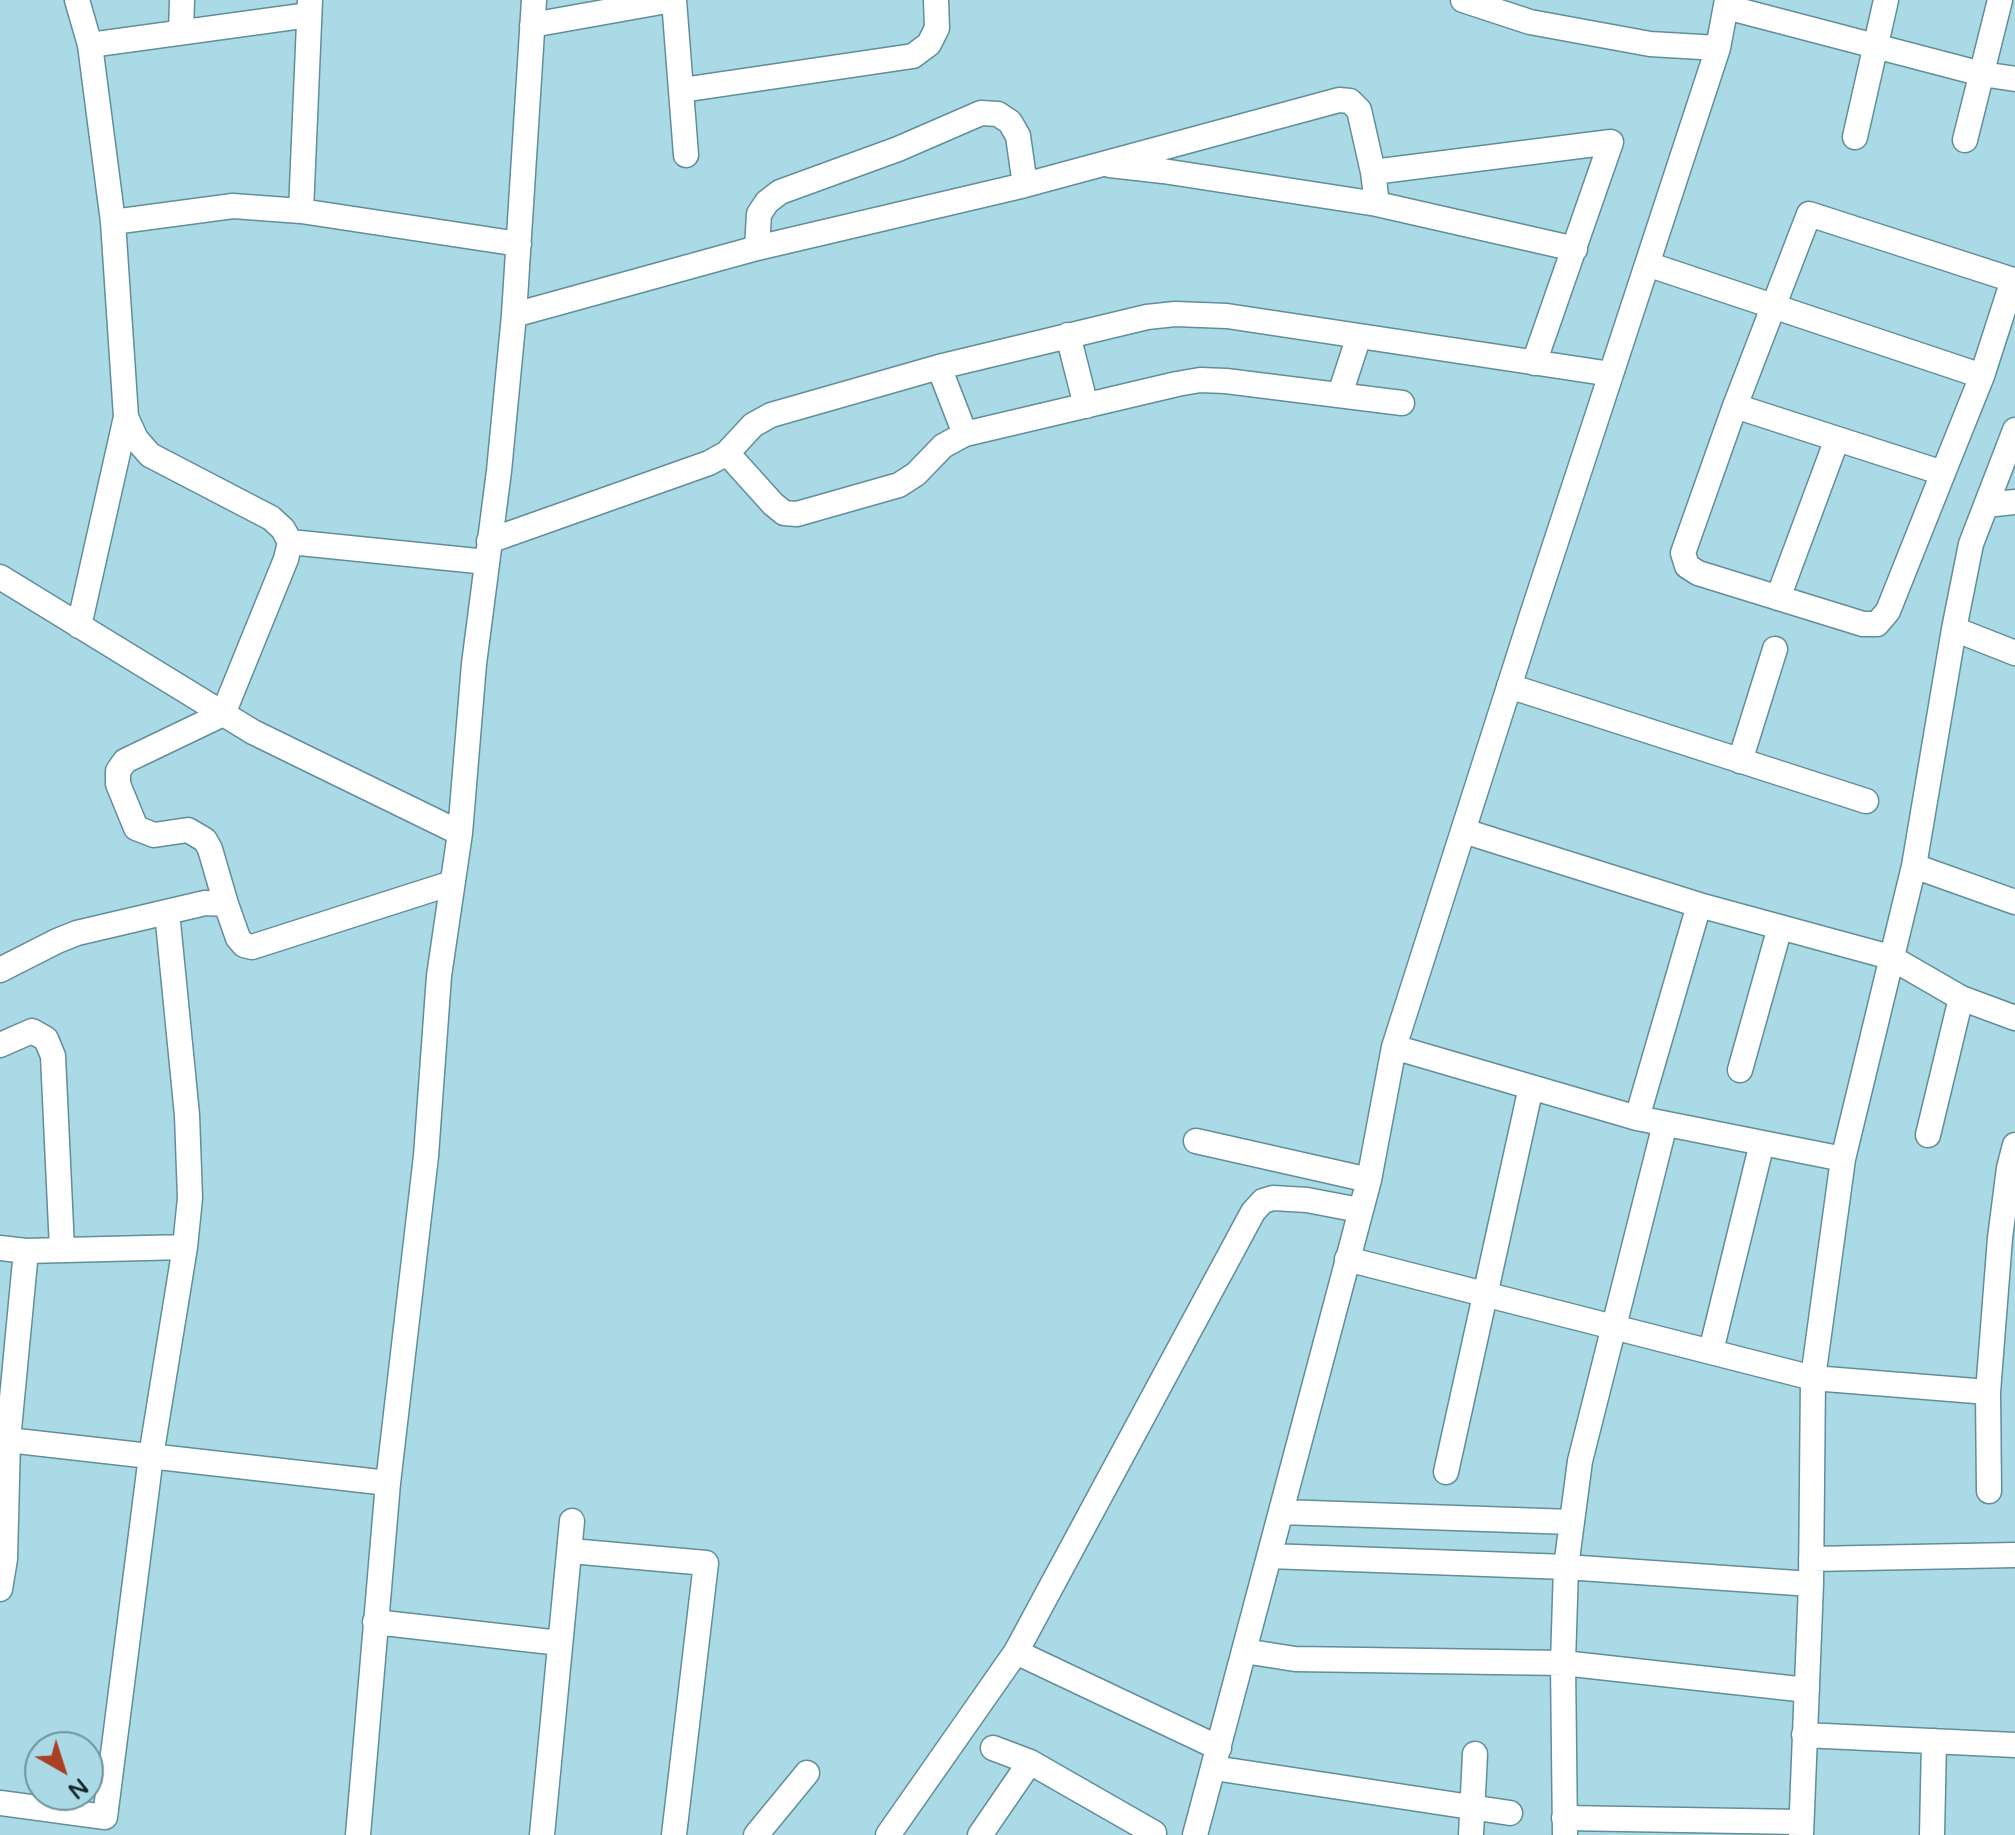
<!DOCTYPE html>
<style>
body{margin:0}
#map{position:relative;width:2015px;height:1835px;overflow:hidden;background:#aadae6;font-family:"Varela Round",sans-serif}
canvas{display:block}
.north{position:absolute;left:24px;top:1731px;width:80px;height:80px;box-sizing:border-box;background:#aadae6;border:2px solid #6f939c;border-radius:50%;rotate:141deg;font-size:22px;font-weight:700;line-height:32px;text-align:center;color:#16292d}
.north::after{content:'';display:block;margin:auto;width:28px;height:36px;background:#a94024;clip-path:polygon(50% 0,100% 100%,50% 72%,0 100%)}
</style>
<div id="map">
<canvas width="2015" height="1835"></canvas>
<div class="north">N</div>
</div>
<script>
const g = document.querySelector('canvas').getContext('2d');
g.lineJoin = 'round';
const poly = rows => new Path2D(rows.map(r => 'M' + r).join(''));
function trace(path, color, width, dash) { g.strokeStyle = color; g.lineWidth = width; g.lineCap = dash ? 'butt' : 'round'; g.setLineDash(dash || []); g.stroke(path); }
const minor = poly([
 [77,0,90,45,113,222,126,417,136,439,150,455,271,518,283,529,290,542,286,559,223,714,125,761,118,771,118,784,136,828,154,835,188,830,205,840,210,849,226,904],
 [674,0,686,155],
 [1463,0,1530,22,1650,44,1718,48],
 [1726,7,1982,74,2015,79],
 [532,25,672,0],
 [181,32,182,0],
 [90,45,309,15],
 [682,90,913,56,929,44,937,28,936,0],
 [1855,137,1886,0],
 [1965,140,2000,0],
 [1110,165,1163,171,1377,204,1575,249],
 [1373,172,1611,142,1534,363],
 [301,211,310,0],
 [113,222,233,206,301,211,519,244],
 [757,248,759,214,767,202,780,192,898,149,981,113,998,114,1010,122,1018,136,1025,185],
 [1647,264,1982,376],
 [2013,280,1982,376,1943,473,1735,406,1809,214,2013,280,2015,281],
 [514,315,757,248,1025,185,1339,100,1350,101,1359,110,1373,172,1377,204],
 [1068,335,1086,406],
 [939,367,965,434],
 [1340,394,1359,336],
 [1735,406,1683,553,1687,566,1698,573,1863,624,1877,624,1888,611,1943,473],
 [727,453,773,504,784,513,797,514,899,485,916,474,943,446,965,434,1177,384,1200,380,1226,381,1402,403],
 [1986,505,2015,502],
 [489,541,709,463,727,453,753,425,771,415,939,367,1147,317,1175,314,1227,316,1611,374],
 [290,542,487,562],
 [0,577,253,732,460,833],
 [1778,598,1837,439],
 [79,626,126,417],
 [1954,629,2015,653],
 [1509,686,1866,801],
 [1740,761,1775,649],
 [1464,831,1699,905,1890,957,1961,998,2015,1018],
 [1914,866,2015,902],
 [0,970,57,941,77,933,205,903,226,904,238,938,244,945,252,947,452,883],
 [0,1045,32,1031,46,1039,53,1056,62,1249],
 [1394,1047,1637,1118,1843,1159],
 [1740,1070,1780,927],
 [1637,1118,1699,905],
 [1928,1135,1961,998],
 [1196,1141,1369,1180],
 [0,1248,26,1251,185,1247],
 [1347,1259,1813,1378,1988,1392],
 [1711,1351,1762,1143],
 [8,1440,388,1483],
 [1446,1472,1531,1087],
 [1989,1491,1988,1392,2000,1238,2009,1168,2015,1145],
 [1281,1512,1572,1522],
 [571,1551,706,1563,674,1835],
 [1269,1556,1566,1567,1811,1584],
 [1811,1559,2015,1555],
 [0,1589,5,1559,8,1440,26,1251],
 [375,1622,560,1643],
 [1244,1651,1295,1659,1563,1663,1807,1690],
 [1016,1652,1219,1748],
 [1804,1735,2015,1745],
 [993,1748,1030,1762,1154,1833,1152,1835],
 [1214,1768,1510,1813],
 [0,1803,105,1817,151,1456,185,1247,190,1198,187,1115,167,912],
 [1564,1818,1801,1822],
 [358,1835,388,1483,426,1156,439,976,460,833,474,664,499,471,514,315,534,0],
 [542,1835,572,1521],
 [756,1835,807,1773],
 [888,1835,1016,1652,1253,1212,1263,1201,1273,1198,1307,1200,1359,1210],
 [980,1835,1030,1762],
 [1195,1835,1369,1180,1394,1047,1531,618,1718,48,1727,0],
 [1471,1835,1475,1754],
 [1565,1835,1563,1663,1566,1567,1580,1461,1665,1124],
 [1801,1835,1811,1584,1813,1378,1843,1159,1914,866,1954,629,1971,544,2015,430],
 [1932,1835,1934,1741]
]);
trace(minor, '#618e9a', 27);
trace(minor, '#fff', 24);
</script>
